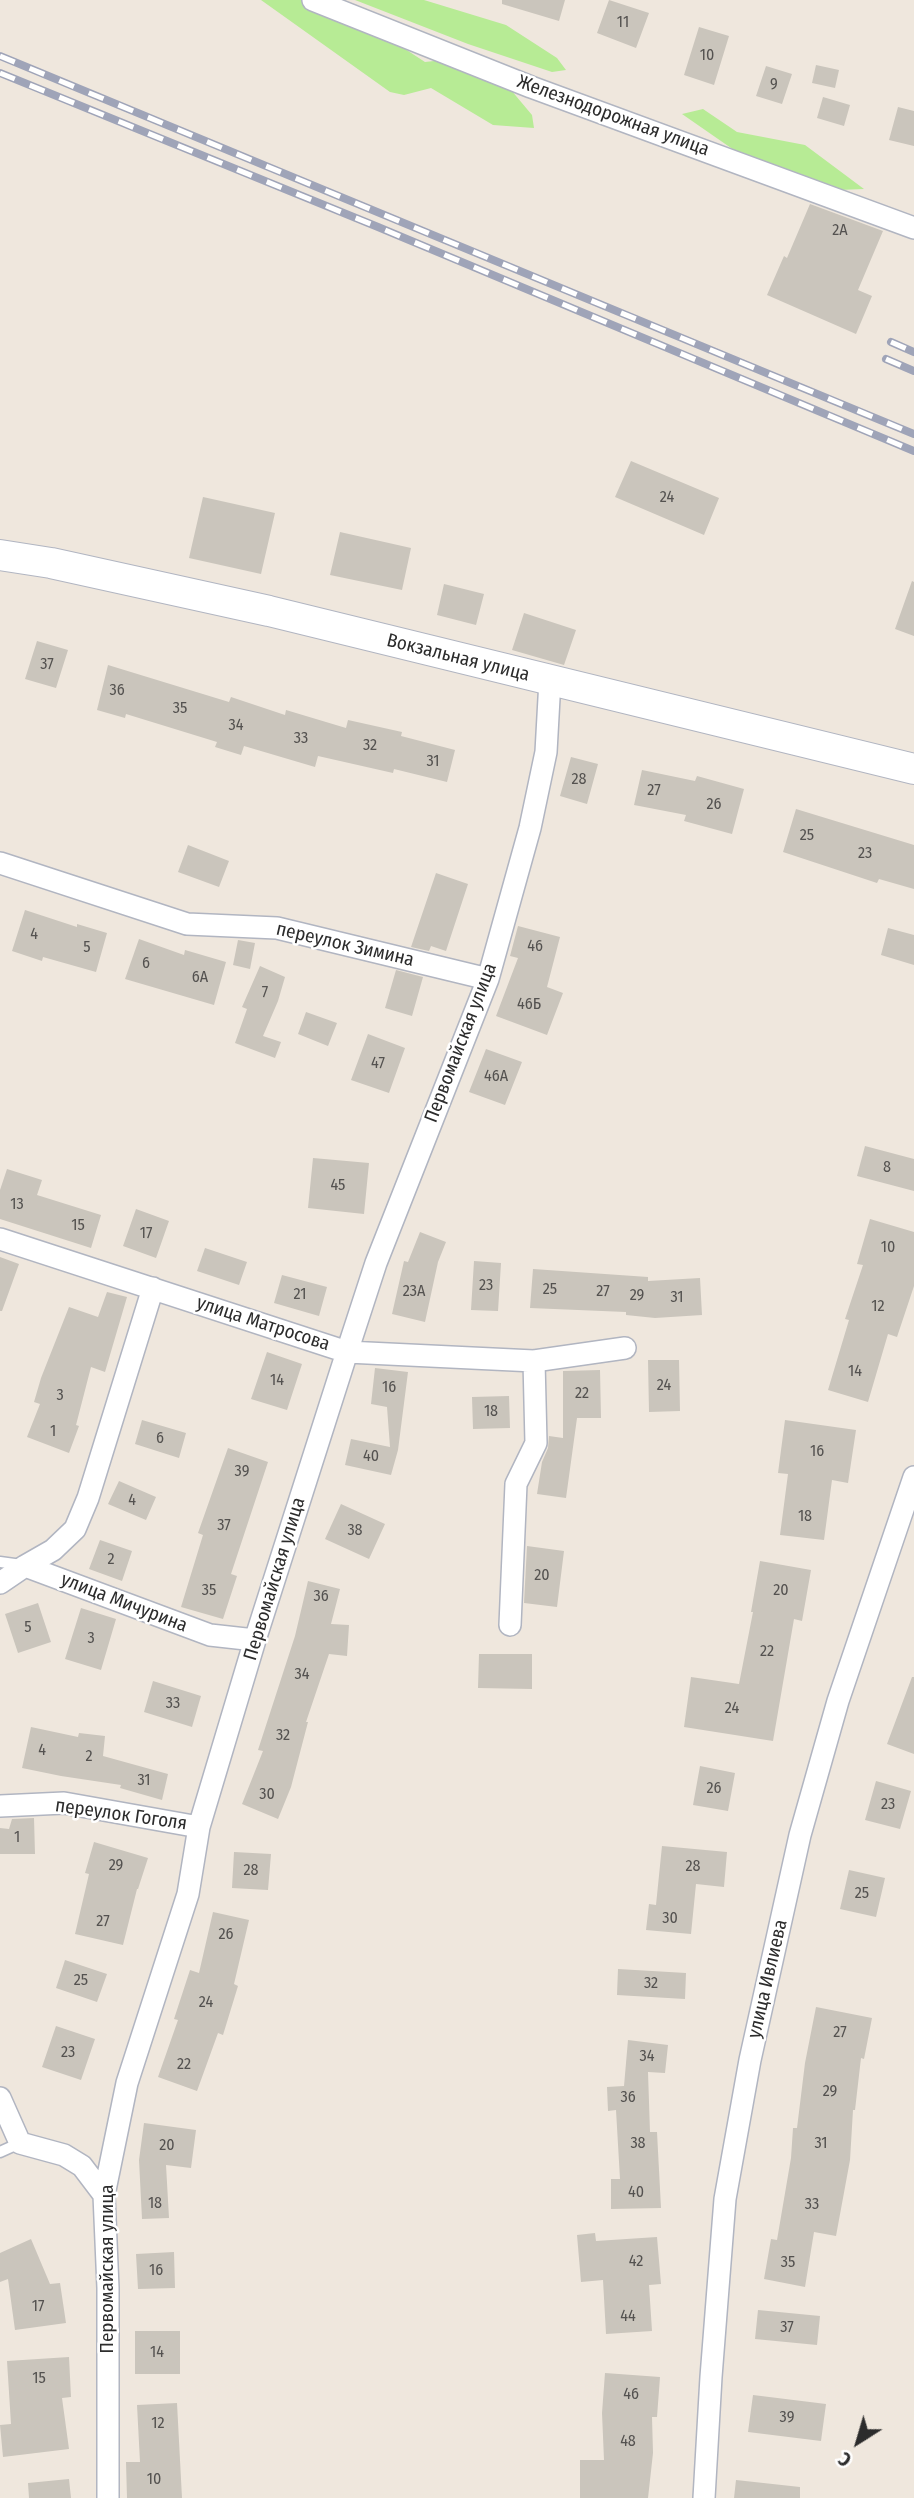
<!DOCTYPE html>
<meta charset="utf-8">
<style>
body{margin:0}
#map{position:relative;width:914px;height:2498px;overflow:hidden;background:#efe7dd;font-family:"Fira Sans Condensed",sans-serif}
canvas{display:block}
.north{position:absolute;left:823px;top:2407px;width:70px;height:70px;-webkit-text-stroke:5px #fff;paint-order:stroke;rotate:217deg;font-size:19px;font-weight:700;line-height:28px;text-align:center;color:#2c2c2c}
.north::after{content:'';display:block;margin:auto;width:24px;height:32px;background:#2c2c2c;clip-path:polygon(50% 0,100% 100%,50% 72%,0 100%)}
</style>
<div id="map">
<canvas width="914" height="2498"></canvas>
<div class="north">С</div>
</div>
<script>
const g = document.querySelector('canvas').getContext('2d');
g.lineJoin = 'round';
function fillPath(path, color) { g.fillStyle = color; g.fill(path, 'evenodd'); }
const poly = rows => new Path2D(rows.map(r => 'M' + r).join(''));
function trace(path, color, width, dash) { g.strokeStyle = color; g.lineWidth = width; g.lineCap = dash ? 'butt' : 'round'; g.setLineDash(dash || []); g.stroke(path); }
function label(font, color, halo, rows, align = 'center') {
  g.font = font + ' "Fira Sans Condensed",sans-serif'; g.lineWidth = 5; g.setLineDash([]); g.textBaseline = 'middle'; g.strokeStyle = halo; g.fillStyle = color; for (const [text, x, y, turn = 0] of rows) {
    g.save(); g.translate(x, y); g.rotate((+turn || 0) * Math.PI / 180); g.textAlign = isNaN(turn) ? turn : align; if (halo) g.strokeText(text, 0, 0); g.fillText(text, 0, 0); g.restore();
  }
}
const green = poly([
 [261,0,301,0,331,12,402,47,425,62,452,59,511,90,532,115,534,128,493,125,431,88,404,95,390,92],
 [355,0,424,0,506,25,557,58,566,70,552,72,468,44],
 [703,109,737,132,805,145,864,189,838,190,757,166,682,114]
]);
const building = poly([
 [502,0,565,0,559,21,502,4],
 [609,0,649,13,636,48,597,33],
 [699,27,729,36,714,85,684,75],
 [816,65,839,70,835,88,812,83],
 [766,66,792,74,782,104,756,96],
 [823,97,850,105,844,126,817,118],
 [898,107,914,111,914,146,889,140],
 [810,204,883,231,858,290,872,296,856,334,767,295,784,256,787,258],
 [631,461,719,498,704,535,615,497],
 [203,497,275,513,261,574,189,558],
 [340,532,411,548,402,590,330,575],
 [912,581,914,582,914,636,895,629],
 [444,584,484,594,476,625,437,615],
 [524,613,576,630,564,665,512,650],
 [37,641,68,650,56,688,25,679],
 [108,665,229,702,231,697,285,715,286,710,346,728,348,720,402,732,401,736,455,750,447,782,394,769,393,773,318,756,315,767,244,746,241,755,215,747,217,742,126,714,125,718,97,710],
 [571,757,598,764,587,804,560,796],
 [642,770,695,781,697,776,744,789,732,834,684,821,686,815,634,805],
 [796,809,914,845,914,889,879,879,877,883,783,852],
 [188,845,229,861,219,887,178,872],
 [436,873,468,884,446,951,431,946,429,951,411,947],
 [25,910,77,927,77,924,107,933,96,972,43,957,42,961,12,951],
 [518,926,560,937,547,987,563,993,547,1035,496,1016,518,958,510,956],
 [888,928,914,935,914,965,881,955],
 [139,939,184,955,185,950,226,962,214,1005,125,979],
 [238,940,255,943,250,969,233,965],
 [260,966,285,977,278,1001,263,1036,281,1042,275,1058,235,1043,247,1009,242,1007],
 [396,970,423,977,412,1016,385,1008],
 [306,1012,337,1023,328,1046,298,1034],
 [368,1034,405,1048,389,1093,351,1080],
 [486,1049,522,1062,505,1105,469,1092],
 [865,1146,914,1159,914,1191,857,1176],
 [313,1158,369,1163,364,1214,308,1208],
 [7,1169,42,1180,37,1195,101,1215,91,1248,0,1219,0,1190],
 [136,1209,169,1221,156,1258,123,1246],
 [870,1219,914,1232,914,1286,897,1337,888,1334,868,1402,828,1390,849,1320,845,1319,863,1265,857,1264],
 [420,1232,446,1242,438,1262,425,1322,392,1314,404,1261,408,1262],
 [205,1248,247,1262,239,1285,197,1271],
 [0,1257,19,1264,2,1311,0,1311],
 [474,1261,501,1263,498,1311,471,1310],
 [533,1269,648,1277,648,1281,700,1278,702,1315,655,1318,626,1315,626,1312,530,1308],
 [282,1275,327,1287,319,1316,274,1303],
 [107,1292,127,1297,105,1372,91,1367,76,1425,79,1426,69,1453,27,1437,40,1404,34,1402,41,1378,69,1307,98,1317],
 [267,1352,302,1364,287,1410,251,1399],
 [648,1360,679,1360,680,1411,649,1412],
 [375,1368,408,1372,398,1450,391,1475,345,1465,351,1439,390,1447,387,1407,371,1404],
 [600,1370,601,1418,577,1418,566,1498,537,1494,542,1462,548,1448,549,1436,563,1438,563,1371],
 [509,1396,510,1428,473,1429,472,1397],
 [142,1420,186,1433,179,1458,135,1444],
 [785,1420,856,1430,848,1483,832,1480,824,1540,780,1535,788,1474,778,1473],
 [228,1448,268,1462,231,1574,237,1576,223,1619,181,1607,203,1535,198,1533],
 [119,1481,156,1497,146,1520,108,1504],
 [341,1504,385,1524,369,1559,325,1539],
 [100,1540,132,1551,122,1581,89,1569],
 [527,1546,564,1551,557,1607,524,1603],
 [760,1561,811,1570,802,1621,794,1619,773,1741,684,1727,691,1677,739,1684,753,1612,751,1612],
 [308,1581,340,1589,331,1624,349,1625,347,1656,329,1654,306,1722,308,1722,291,1787,278,1819,242,1804,263,1751,258,1750,295,1636],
 [38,1603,51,1642,18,1653,5,1614],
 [81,1608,116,1619,101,1670,65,1659],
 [479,1654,532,1654,532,1689,478,1688],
 [912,1677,914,1677,914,1754,887,1744],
 [153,1681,201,1696,192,1727,144,1712],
 [31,1727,78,1737,79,1733,105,1736,103,1756,168,1774,162,1800,120,1788,121,1785,61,1776,22,1768],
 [700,1766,735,1773,728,1811,693,1805],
 [876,1781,911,1791,900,1829,865,1820],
 [34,1818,35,1854,0,1854,0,1828,9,1829,12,1819],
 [94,1842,148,1858,138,1889,137,1889,123,1945,75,1934,89,1874,85,1873],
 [662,1846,727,1852,724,1887,696,1884,691,1934,646,1930,649,1904,656,1905],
 [234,1852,271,1854,268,1890,232,1888],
 [849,1870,885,1878,876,1917,840,1909],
 [213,1912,249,1920,234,1984,238,1986,223,2035,218,2033,197,2091,158,2077,178,2020,174,2019,190,1970,199,1973],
 [65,1960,107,1974,97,2002,56,1988],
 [618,1969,686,1973,685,1999,617,1995],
 [816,2007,872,2018,864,2059,861,2058,855,2110,853,2110,850,2160,836,2236,814,2232,805,2287,764,2279,771,2239,777,2240,791,2158,793,2128,797,2128,805,2063],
 [56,2026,95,2039,81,2080,42,2067],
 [628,2040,668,2045,665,2073,648,2072,650,2132,657,2132,661,2208,611,2209,611,2179,620,2179,616,2110,608,2111,607,2087,624,2086],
 [144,2123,196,2130,191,2168,166,2165,169,2218,142,2219,139,2160],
 [595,2233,596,2241,657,2237,661,2284,649,2285,652,2331,606,2334,603,2280,581,2282,577,2235],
 [31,2239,50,2284,60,2283,66,2323,15,2330,8,2279,0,2282,0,2253],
 [174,2252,175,2288,138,2289,136,2254],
 [758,2310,820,2316,817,2345,755,2339],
 [135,2331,180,2331,180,2374,135,2374],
 [69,2357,71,2397,62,2398,69,2449,3,2457,0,2425,11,2424,7,2361],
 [605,2373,660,2377,657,2417,652,2417,653,2453,648,2498,580,2498,580,2460,604,2460,602,2413],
 [753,2395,826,2404,821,2441,748,2432],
 [177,2403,182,2498,127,2498,126,2462,140,2462,137,2405],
 [69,2479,71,2498,29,2498,28,2483],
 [736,2480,800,2487,800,2498,734,2498]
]);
const lane = poly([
 [0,1562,22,1565],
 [0,2152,20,2143]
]);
const street = poly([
 [313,0,531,87,914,228],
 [0,863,187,924,277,928,488,979],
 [0,1239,347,1352,534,1361,625,1348],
 [25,1566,53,1550,75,1529,88,1498,153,1288],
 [0,1583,25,1566,210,1635,255,1640],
 [510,1625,516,1484,536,1443,534,1361],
 [0,1806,64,1803,199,1827],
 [0,2098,20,2143,64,2155,82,2166,104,2195],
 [108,2498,108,2288,104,2195,127,2083,188,1894,199,1827,255,1640,347,1352,376,1263,488,979,530,828,546,752,550,680],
 [704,2498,711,2377,725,2199,750,2060,800,1835,838,1701,914,1477]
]);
const secondary = poly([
 [0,555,51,563,269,611,914,769]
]);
const rail = poly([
 [0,56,914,434],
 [0,73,378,227,914,451],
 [891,342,914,352],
 [886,359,914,371]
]);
const numberNames = [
 ["11",623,23],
 ["10",707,56],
 ["9",774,85],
 ["2А",840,231],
 ["24",667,498],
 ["37",47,665],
 ["36",117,691],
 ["35",180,709],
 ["34",236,726],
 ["33",301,739],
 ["32",370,746],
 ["31",433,762],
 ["28",579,780],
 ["27",654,791],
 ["26",714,805],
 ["25",807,836],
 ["23",865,854],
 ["4",34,935],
 ["46",535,947],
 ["5",87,948],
 ["6",146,964],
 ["6А",200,978],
 ["7",265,993],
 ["46Б",529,1005],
 ["47",378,1064],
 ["46А",496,1077],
 ["8",887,1168],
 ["45",338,1186],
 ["13",17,1205],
 ["15",78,1226],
 ["17",146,1234],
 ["10",888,1248],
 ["23",486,1286],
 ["25",550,1290],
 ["23А",414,1292],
 ["27",603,1292],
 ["21",300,1295],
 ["29",637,1296],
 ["31",677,1298],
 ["12",878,1307],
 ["14",855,1372],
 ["14",277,1381],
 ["24",664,1386],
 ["16",389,1388],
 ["22",582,1394],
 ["3",60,1396],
 ["18",491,1412],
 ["1",53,1432],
 ["6",160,1439],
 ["16",817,1452],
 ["40",371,1457],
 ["39",242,1472],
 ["4",132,1501],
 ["18",805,1517],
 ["37",224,1526],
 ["38",355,1531],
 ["2",111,1560],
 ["20",542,1576],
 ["35",209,1591],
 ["20",781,1591],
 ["36",321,1597],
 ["5",28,1628],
 ["3",91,1639],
 ["22",767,1652],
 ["34",302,1675],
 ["33",173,1704],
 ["24",732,1709],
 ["32",283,1736],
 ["4",42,1751],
 ["2",89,1757],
 ["31",144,1781],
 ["26",714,1789],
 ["30",267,1795],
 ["23",888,1805],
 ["1",17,1838],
 ["29",116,1866],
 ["28",693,1867],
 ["28",251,1871],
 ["25",862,1894],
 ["30",670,1919],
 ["27",103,1922],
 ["26",226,1935],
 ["25",81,1981],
 ["32",651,1984],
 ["24",206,2003],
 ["27",840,2033],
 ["23",68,2053],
 ["34",647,2057],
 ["22",184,2065],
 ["29",830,2092],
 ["36",628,2098],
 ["38",638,2144],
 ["31",821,2144],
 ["20",167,2146],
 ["40",636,2193],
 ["18",155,2204],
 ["33",812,2205],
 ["42",636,2262],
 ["35",788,2263],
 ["16",156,2271],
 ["17",38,2307],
 ["44",628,2317],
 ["37",787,2328],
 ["14",157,2353],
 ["15",39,2379],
 ["46",631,2395],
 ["39",787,2418],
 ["12",158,2424],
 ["48",628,2442],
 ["10",154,2480]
];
const streetNames = [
 ["Железнодорожная улица",613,116,20],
 ["Вокзальная улица",458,658,14],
 ["переулок Зимина",345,945,13],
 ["Первомайская улица",461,1043,-69],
 ["улица Матросова",263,1324,18],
 ["Первомайская улица",275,1579,-73],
 ["улица Мичурина",124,1603,21],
 ["переулок Гоголя",121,1815,8],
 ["улица Ивлиева",768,1979,-77],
 ["Первомайская улица",108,2269,-90]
];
fillPath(green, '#b7eb95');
fillPath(building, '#cac5bc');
trace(lane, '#b1b5c1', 13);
trace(street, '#b1b5c1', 24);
trace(secondary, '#b1b5c1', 32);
trace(lane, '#fff', 10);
trace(street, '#fff', 21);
trace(secondary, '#fff', 30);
trace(rail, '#9fa4b8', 8);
trace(rail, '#fff', 5, [16]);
label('16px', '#545250', null, numberNames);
label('19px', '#2c2c2c', '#fff', streetNames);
</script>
